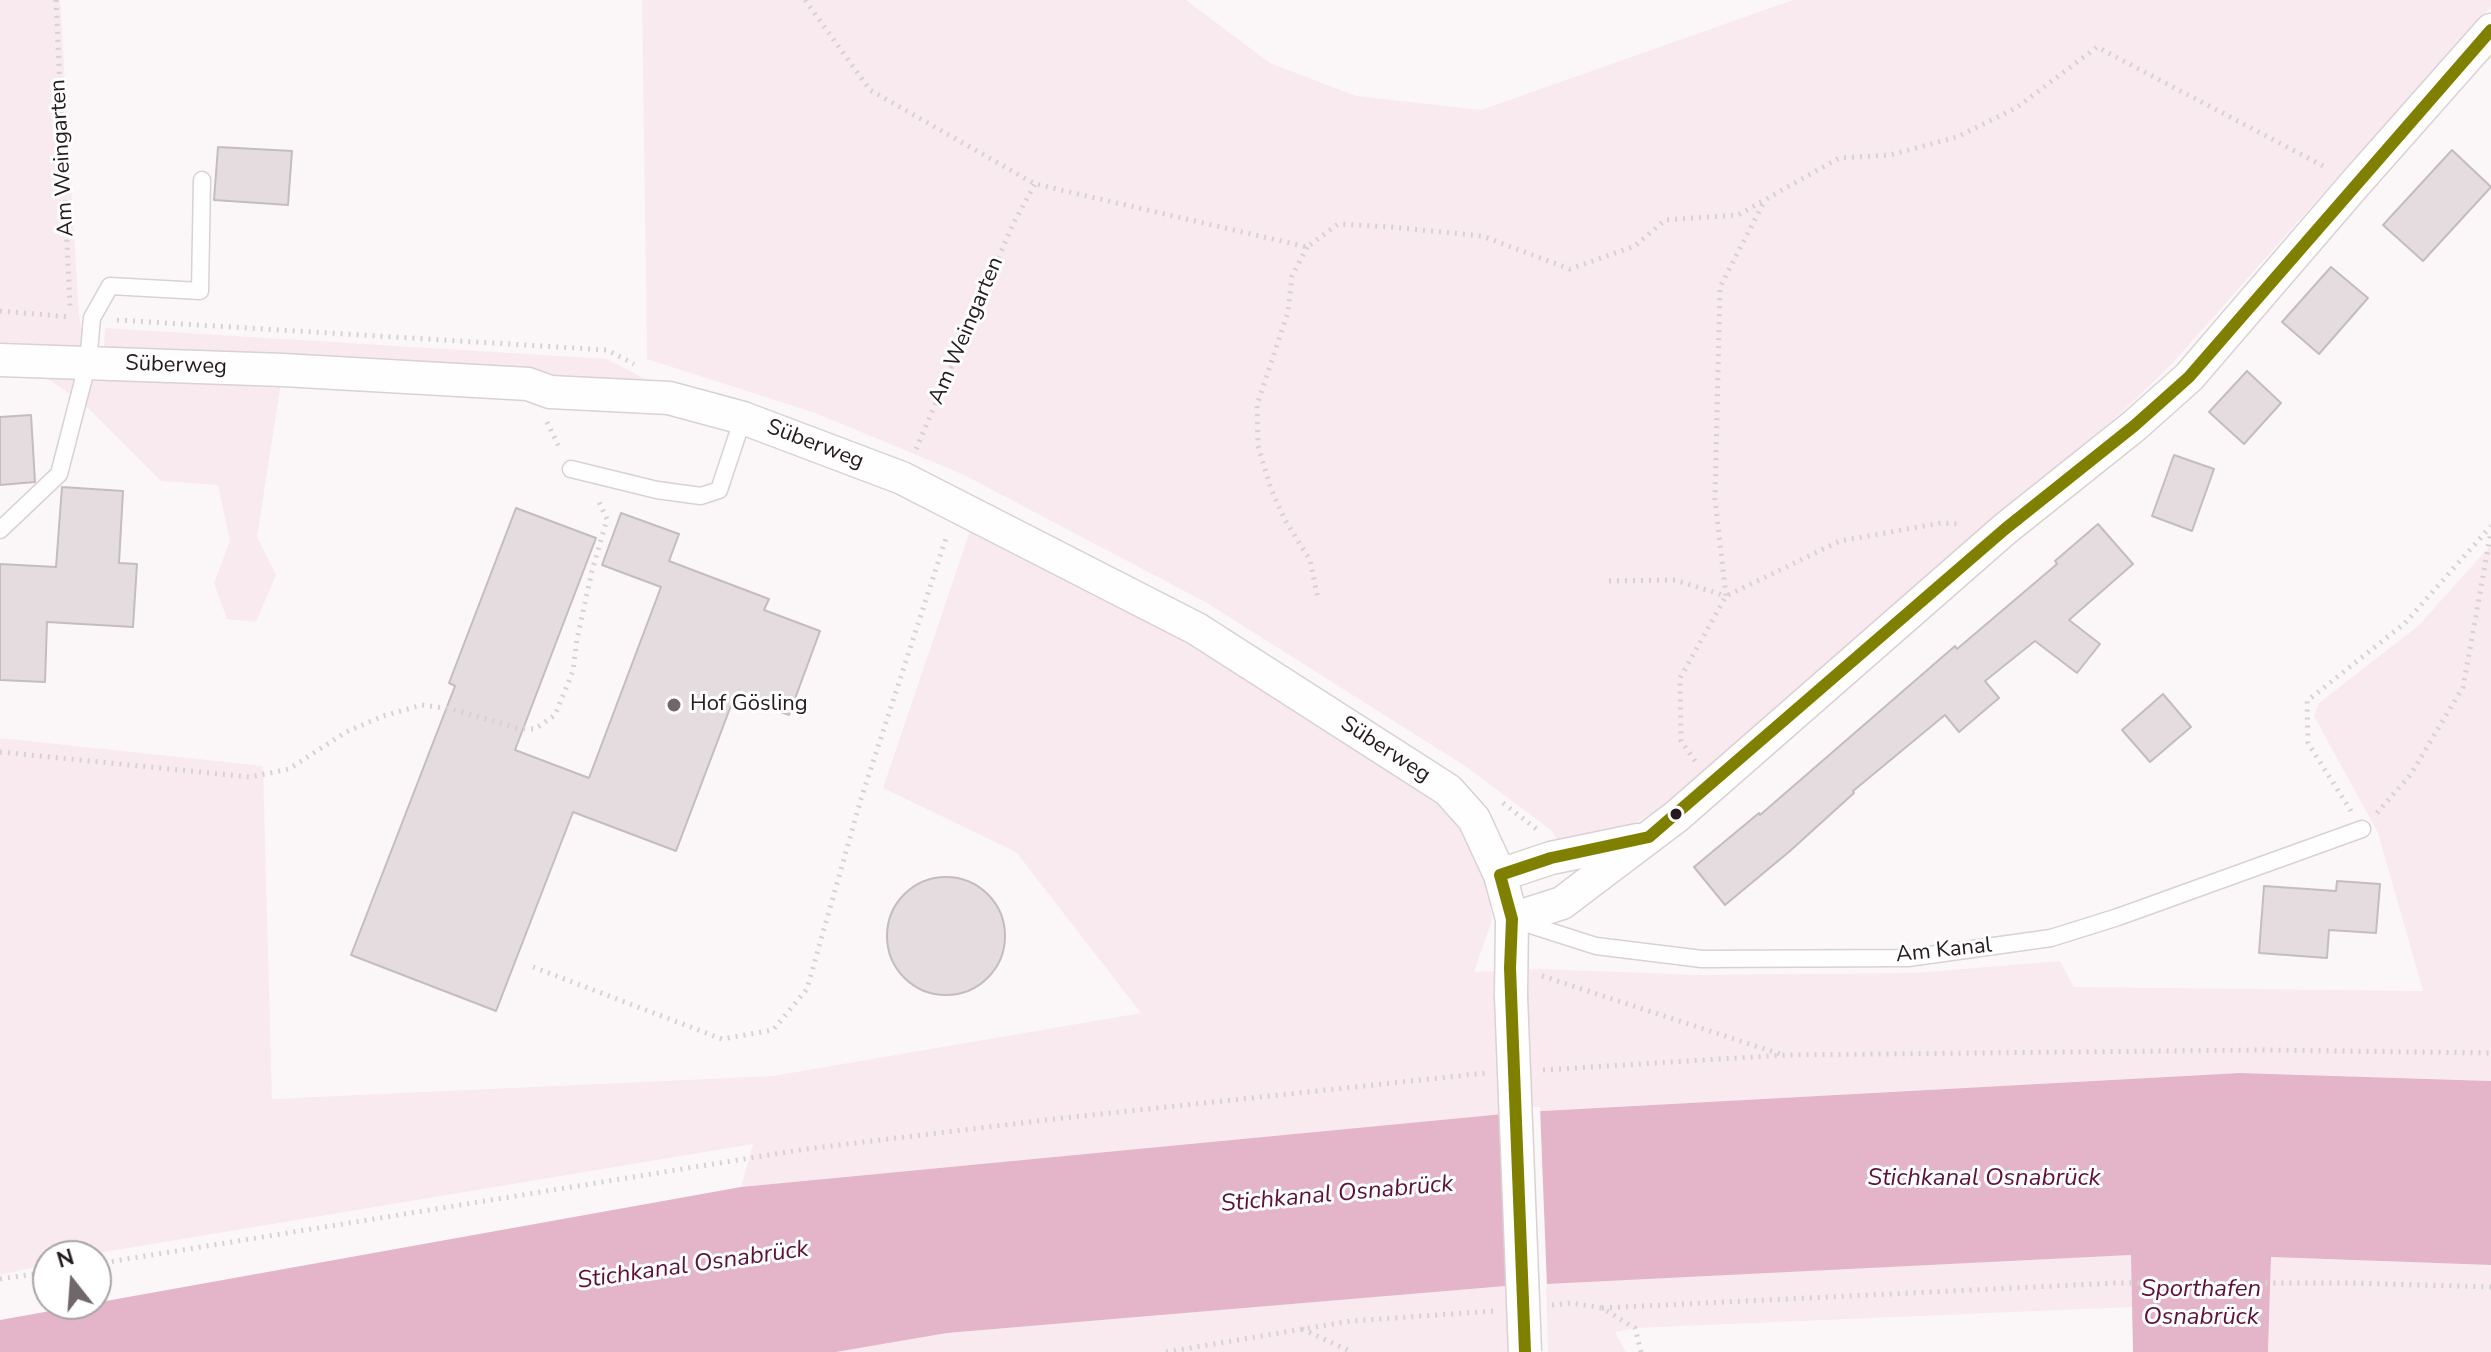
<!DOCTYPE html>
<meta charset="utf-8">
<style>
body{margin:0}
#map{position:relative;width:2491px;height:1352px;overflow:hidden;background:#fbf7f9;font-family:"Nunito Sans",sans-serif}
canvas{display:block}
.north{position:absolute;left:32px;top:1240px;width:80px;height:80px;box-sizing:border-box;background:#fff;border:2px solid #a8a3a5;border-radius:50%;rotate:343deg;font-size:22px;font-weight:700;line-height:32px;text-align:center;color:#251a1f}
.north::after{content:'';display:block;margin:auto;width:28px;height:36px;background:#70676b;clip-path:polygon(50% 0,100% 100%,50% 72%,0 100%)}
</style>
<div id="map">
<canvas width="2491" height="1352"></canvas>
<div class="north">N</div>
</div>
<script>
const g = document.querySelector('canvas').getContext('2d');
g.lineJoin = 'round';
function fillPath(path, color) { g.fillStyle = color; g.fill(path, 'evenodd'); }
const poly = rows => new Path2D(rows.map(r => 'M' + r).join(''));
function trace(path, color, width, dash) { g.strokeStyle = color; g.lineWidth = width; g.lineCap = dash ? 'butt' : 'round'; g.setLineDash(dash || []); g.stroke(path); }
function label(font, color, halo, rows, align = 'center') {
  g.font = font + ' "Nunito Sans",sans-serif'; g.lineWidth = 6; g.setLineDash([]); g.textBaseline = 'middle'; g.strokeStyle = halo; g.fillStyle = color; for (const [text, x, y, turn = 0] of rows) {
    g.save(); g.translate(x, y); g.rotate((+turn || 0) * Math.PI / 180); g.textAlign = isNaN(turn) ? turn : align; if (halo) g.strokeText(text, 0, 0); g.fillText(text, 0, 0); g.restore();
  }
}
const green = poly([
 [0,0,60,0,79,315,88,362,283,370,257,537,276,575,256,622,227,619,214,583,230,541,218,485,161,481,82,402,20,360,0,360],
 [642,0,1186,0,1270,63,1356,96,1481,110,1793,0,2491,0,2491,7,2339,175,2172,364,2123,411,1784,699,1689,785,1651,814,1617,833,1560,843,1551,830,1465,766,1207,603,964,475,914,454,815,413,647,359],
 [105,328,607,359,651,382,104,348],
 [971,528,1185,642,1352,743,1437,799,1456,818,1475,851,1488,890,1492,920,1474,972,1541,969,1698,975,1915,973,2060,961,2074,987,2423,991,2378,833,2314,716,2319,703,2418,626,2491,545,2491,1081,2240,1073,1524,1112,741,1187,753,1144,80,1256,48,1256,48,1264,0,1275,0,738,263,766,272,1099,773,1076,1141,1013,1016,852,883,788],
 [2132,1255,2133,1307,1635,1328,1615,1332,1626,1352,1548,1352,1546,1283],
 [2271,1257,2491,1265,2491,1352,2268,1352],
 [1506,1286,1508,1352,836,1352,947,1333]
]);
const water = poly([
 [2240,1073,2491,1081,2491,1265,2271,1257,2268,1352,2133,1352,2131,1255,1506,1286,947,1333,836,1352,0,1352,0,1320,741,1187,1524,1112]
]);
const pier = poly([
 [1540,1107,1547,1287,1506,1290,1499,1110]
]);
const building = poly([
 [218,147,292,151,288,205,214,200,218,147],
 [2452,150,2491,187,2423,261,2383,225,2452,150],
 [2331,267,2368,298,2319,354,2282,322,2331,267],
 [2247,371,2281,403,2244,444,2209,412,2247,371],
 [31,415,35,482,0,485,0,417,31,415],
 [2174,455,2214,469,2192,531,2152,516,2174,455],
 [62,487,123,491,119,563,137,564,133,627,47,622,45,682,0,680,0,564,56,567,62,487],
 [516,508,596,538,515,750,589,778,661,587,602,565,621,513,679,534,669,561,769,599,764,610,820,631,789,715,735,695,676,851,573,812,496,1011,351,955,455,686,449,683,516,508],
 [2098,524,2133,564,2069,620,2100,644,2077,673,2035,641,1985,681,1999,698,1959,732,1945,715,1853,791,1854,793,1790,851,1725,905,1694,867,1759,813,1760,815,1955,646,1957,649,2057,564,2055,561,2098,524],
 [2163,694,2191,727,2150,762,2122,730,2163,694],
 '887 936a59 59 0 1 1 118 0a59 59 0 1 1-118 0Z',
 [2337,881,2380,884,2376,933,2329,930,2327,958,2259,953,2264,886,2336,891,2337,881]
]);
const path = poly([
 [56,0,70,307],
 [805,0,870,90,1035,184,1307,247,1338,224,1391,227,1482,236,1570,269,1635,246,1665,220,1738,215,1839,158,1890,155,1957,137,2016,108,2097,47,2327,168],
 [1307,247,1292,276,1288,312,1257,405,1258,446,1271,489,1285,520,1310,560,1318,599],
 [0,311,71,317],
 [117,320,607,350,634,364],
 [547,422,560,449],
 [916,449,1013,224,1035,184],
 [1609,581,1675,580,1726,596,1715,499,1720,287,1765,200],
 [0,752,250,777,289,769,346,732,383,716,422,705,452,709,517,728,535,729,555,715,573,671,577,639,592,571,607,519,599,502],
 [1695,761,1681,741,1680,678,1726,596,1840,541,1941,523,1961,524],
 [1503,803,1539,831],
 [2351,811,2308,743,2307,701,2405,623,2491,526],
 [2377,813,2411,774,2463,687,2491,532],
 [533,967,722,1039,773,1030,807,989,861,799,947,535],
 [1542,976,1780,1054],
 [1543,1070,1785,1055,2262,1050,2491,1053],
 [96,1264,806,1149,1054,1119,1486,1073],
 [0,1279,48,1272],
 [1552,1305,1571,1303,1602,1308,1635,1328,1641,1352],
 [1602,1308,2116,1283,2352,1283,2491,1287],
 [1302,1329,1352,1352],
 [1166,1352,1351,1321,1494,1311]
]);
const service = poly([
 [571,469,657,490,701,496,719,490,743,418],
 [0,530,59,474,88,362,92,318,110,286,200,291,202,180],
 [1521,922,1596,946,1702,959,1908,958,2051,938,2118,917,2362,829]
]);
const minor = poly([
 [0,360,283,370,528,384,550,392,669,398,743,418,902,478,1197,629,1448,790,1474,819,1500,875,1512,919,1511,996],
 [1500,875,1551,858,1638,840],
 [1512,919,1562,903,1677,816,2005,529,2134,426,2189,377,2354,185,2491,30]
]);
const minorBridge = poly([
 [1511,996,1525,1352]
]);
const bus1 = poly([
 [1525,1352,1510,968,1512,919,1500,875,1551,858,1649,837,2005,529,2134,426,2189,377,2491,30]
]);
const markers = [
 [674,705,8,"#70676b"],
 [1676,814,7,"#251a1f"]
];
const streetNames = [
 ["Am Weingarten",63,158,-93],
 ["Am Weingarten",967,331,-67],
 ["Süberweg",176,366,2],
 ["Süberweg",815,445,21],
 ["Süberweg",1385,750,33],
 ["Am Kanal",1944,951,-6]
];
const poiNames = [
 ["Hof Gösling",690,705]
];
const waterNames = [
 ["Stichkanal Osnabrück",1984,1179],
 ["Stichkanal Osnabrück",1337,1195,-5],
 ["Stichkanal Osnabrück",693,1266,-8],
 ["Sporthafen",2201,1290],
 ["Osnabrück",2201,1318]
];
fillPath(green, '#f9eaf0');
fillPath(water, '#e4b5c9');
fillPath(pier, '#fbf7f9');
fillPath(building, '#e5dce0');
trace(building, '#c4bcbf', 2);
trace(service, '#d9d1d4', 19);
trace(minor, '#d9d1d4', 35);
trace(path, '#d5d2d4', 5, [2, 6]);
trace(service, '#fefefe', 16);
trace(minor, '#fefefe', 32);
trace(minorBridge, '#d9d1d4', 35, []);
trace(minorBridge, '#fefefe', 32);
trace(bus1, '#808000', 12);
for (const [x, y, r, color] of markers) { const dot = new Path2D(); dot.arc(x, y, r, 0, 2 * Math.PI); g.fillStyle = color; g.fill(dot); trace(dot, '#fff', 3); }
label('22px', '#251a1f', '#fff', streetNames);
label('22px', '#251a1f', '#fff', poiNames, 'left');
label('italic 24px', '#5d103a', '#fff', waterNames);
</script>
